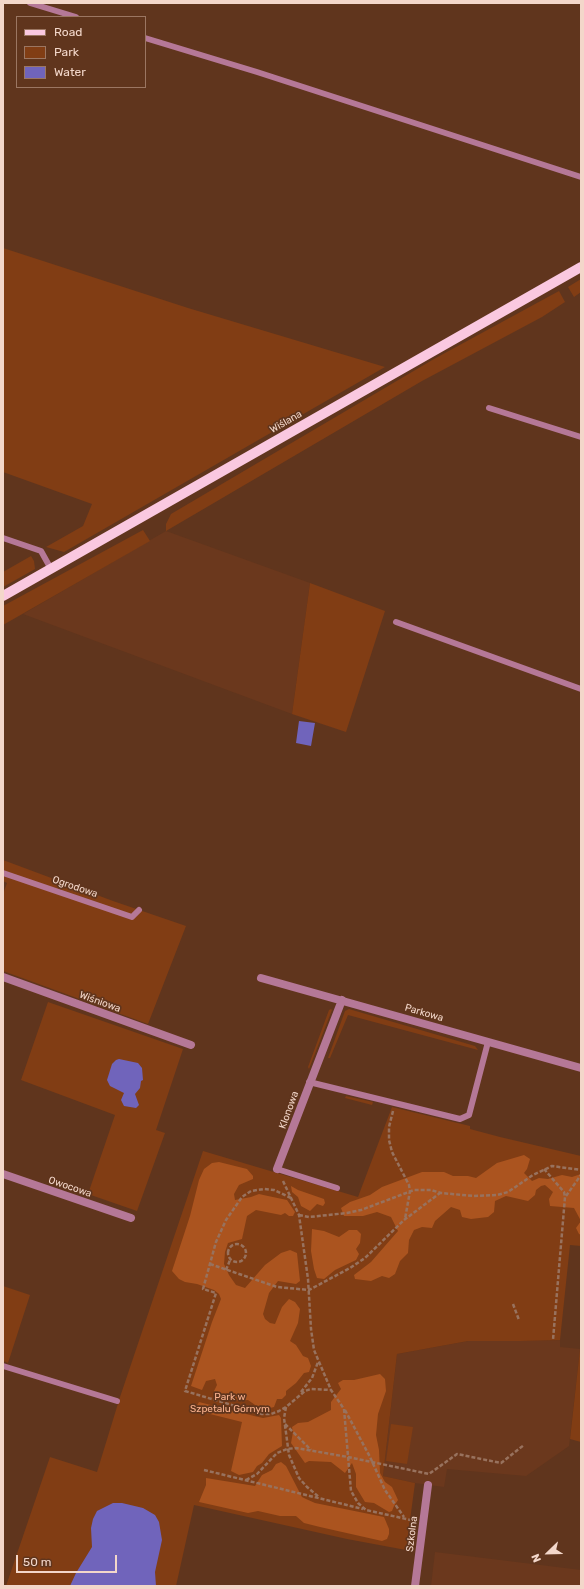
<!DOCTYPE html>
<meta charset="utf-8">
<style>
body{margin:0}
#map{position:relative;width:584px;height:1589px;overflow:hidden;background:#60351d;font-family:Rubik,sans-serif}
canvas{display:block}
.frame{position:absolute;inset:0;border:4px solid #f3d7ca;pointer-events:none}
.legend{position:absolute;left:16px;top:16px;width:130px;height:72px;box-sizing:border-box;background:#60351d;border:1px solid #9b7662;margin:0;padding:5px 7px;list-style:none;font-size:12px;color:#f3d7ca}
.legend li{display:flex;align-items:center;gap:8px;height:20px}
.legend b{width:20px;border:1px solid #9b7662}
.north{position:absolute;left:528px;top:1533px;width:40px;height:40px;-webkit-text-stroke:3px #60351d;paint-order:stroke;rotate:247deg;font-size:11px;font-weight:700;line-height:16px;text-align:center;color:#f3d7ca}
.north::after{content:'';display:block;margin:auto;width:14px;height:18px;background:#f3d7ca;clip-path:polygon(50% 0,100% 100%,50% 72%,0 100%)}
.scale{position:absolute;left:16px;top:1555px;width:101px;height:18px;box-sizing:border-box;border:2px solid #f3d7ca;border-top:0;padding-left:5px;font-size:12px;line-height:14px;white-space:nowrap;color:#f3d7ca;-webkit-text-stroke:3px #60351d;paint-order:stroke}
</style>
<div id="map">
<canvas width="584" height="1589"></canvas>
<div class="frame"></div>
<ul class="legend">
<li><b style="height:5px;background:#fac8e0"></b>Road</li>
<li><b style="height:11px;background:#813d14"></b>Park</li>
<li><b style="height:11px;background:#7064bb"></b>Water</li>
</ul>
<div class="north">N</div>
<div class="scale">50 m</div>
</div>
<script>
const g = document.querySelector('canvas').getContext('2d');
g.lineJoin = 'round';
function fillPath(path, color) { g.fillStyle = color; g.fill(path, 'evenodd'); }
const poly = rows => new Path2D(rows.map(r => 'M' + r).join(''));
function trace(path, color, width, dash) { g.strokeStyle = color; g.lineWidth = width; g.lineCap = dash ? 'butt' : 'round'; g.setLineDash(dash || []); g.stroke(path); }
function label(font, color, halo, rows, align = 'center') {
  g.font = font + ' Rubik,sans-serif'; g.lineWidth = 3.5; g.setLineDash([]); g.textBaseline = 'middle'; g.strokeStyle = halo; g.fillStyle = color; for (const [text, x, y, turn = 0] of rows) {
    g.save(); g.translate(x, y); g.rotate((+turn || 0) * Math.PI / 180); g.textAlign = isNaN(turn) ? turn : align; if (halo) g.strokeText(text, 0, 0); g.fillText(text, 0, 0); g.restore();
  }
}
const built = poly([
 [166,531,310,583,292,714,23,614],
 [560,1340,560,1347,580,1349,569,1446,526,1476,447,1469,444,1487,415,1483,383,1476,397,1354,468,1341,521,1341],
 [435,1552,581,1570,581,1586,431,1586]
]);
const green = poly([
 [3,248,188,308,385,367,64,552,46,547,83,526,92,504,3,472],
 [581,279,581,292,574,297,568,287],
 [559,291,565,302,542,317,422,381,166,531,166,524,171,514,434,359],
 [143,530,150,541,3,625,3,606],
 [31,556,34,561,35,569,3,587,3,572],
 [310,583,385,611,346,732,292,714],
 [3,860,113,901,186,926,148,1024,3,971,3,894,7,883,3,881],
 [48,1002,183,1049,156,1130,165,1133,137,1211,88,1194,115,1115,21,1080],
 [331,1009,332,1010,309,1069,308,1067,329,1010],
 [349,1009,475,1046,478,1050,348,1015,330,1058,328,1058,345,1011],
 [346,1096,373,1102,372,1105,345,1098],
 [392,1107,470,1126,470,1129,500,1137,581,1156,581,1246,570,1245,560,1340,521,1341,468,1341,397,1354,383,1476,415,1483,406,1550,347,1539,194,1505,176,1586,6,1586,50,1457,97,1472,120,1397,203,1151,358,1197],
 [3,1286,30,1295,8,1363,3,1361],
 [580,1349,581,1350,581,1442,570,1439],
 [391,1424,413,1427,407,1464,386,1461]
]);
const forest = poly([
 [524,1155,530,1159,527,1169,524,1173,532,1181,539,1178,548,1179,562,1175,572,1177,581,1174,581,1235,579,1234,576,1228,581,1221,574,1208,550,1206,549,1199,553,1192,545,1185,541,1186,536,1190,535,1195,528,1201,506,1196,495,1201,494,1212,488,1217,471,1219,462,1217,460,1210,451,1207,435,1221,432,1228,422,1227,414,1230,409,1240,408,1253,400,1261,395,1274,389,1278,382,1276,371,1281,355,1279,354,1275,371,1262,398,1231,391,1217,377,1212,363,1216,344,1216,341,1208,350,1202,370,1195,382,1187,422,1172,444,1172,453,1176,468,1176,476,1178,497,1163],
 [219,1162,247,1169,253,1176,253,1179,239,1185,234,1194,235,1200,251,1197,259,1194,268,1196,287,1200,295,1212,293,1216,289,1216,285,1213,281,1215,256,1210,247,1216,242,1239,228,1243,225,1252,224,1264,229,1275,236,1285,245,1288,265,1265,281,1253,290,1250,297,1253,300,1281,296,1284,278,1281,269,1293,263,1314,265,1319,270,1323,275,1324,282,1307,289,1299,295,1302,300,1309,298,1323,290,1341,296,1345,303,1356,308,1358,311,1366,309,1372,304,1373,296,1383,286,1391,286,1395,282,1399,277,1399,274,1407,270,1408,258,1407,248,1400,231,1401,227,1393,222,1395,217,1394,214,1391,217,1385,215,1379,206,1381,202,1390,191,1386,212,1322,221,1299,219,1294,214,1290,197,1284,185,1282,179,1279,172,1271,190,1216,199,1180,204,1169,212,1163],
 [291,1186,298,1190,324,1199,325,1203,323,1206,317,1204,310,1211,301,1206,298,1197,292,1192],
 [312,1229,324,1231,339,1237,349,1230,357,1230,361,1234,360,1243,356,1249,359,1254,356,1260,335,1270,324,1279,317,1278,314,1269,311,1251],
 [380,1374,385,1379,386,1391,378,1414,376,1435,379,1450,380,1473,385,1482,392,1487,398,1500,394,1506,392,1511,389,1512,374,1503,365,1502,356,1487,356,1474,352,1463,345,1473,331,1462,309,1461,305,1463,291,1443,293,1432,292,1427,298,1423,308,1422,331,1410,331,1402,341,1389,338,1383,343,1380,354,1380],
 [199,1402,254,1416,263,1418,279,1415,281,1418,282,1446,269,1454,262,1463,257,1466,253,1472,239,1475,231,1471,242,1422,194,1410],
 [281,1462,286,1466,302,1497,306,1499,315,1503,384,1517,389,1529,389,1534,387,1539,382,1541,320,1527,304,1523,296,1516,280,1516,258,1511,248,1513,199,1502,206,1485,206,1478,255,1486,262,1475,272,1470,276,1464]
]);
const water = poly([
 [299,721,315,723,311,746,296,743],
 [119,1059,138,1063,142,1068,143,1080,141,1081,140,1088,135,1094,139,1105,136,1108,124,1106,121,1100,124,1093,110,1086,107,1080,112,1064,116,1060],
 [113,1503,122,1503,143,1508,155,1515,159,1522,162,1540,155,1572,156,1586,70,1586,76,1573,92,1547,91,1528,93,1519,97,1511]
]);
const path = poly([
 [393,1111,389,1127,389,1140,392,1152,409,1185,410,1191,405,1219],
 [544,1169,564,1192,565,1197,553,1340],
 [283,1181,299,1215,308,1279,311,1329,314,1350,331,1390,344,1409,351,1491,358,1503,366,1510,415,1521],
 [566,1196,581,1175],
 [291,1198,274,1190,264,1189,251,1191,242,1197,226,1220,216,1242,203,1289,216,1293,185,1391,262,1414,271,1414,279,1411,286,1407,305,1391,311,1389,331,1390],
 [299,1215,309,1217,347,1213,361,1210,414,1190,431,1190,441,1193,474,1196,497,1195,508,1192,533,1175,552,1166,581,1170],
 '228 1253a9 9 0 1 1 18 0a9 9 0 1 1-18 0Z',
 [210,1264,277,1287,309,1290,350,1268,365,1258,404,1220,440,1193],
 [226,1270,230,1260],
 [513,1304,519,1320],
 [301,1392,312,1378,318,1362],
 [286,1407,284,1418,289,1455,299,1478,307,1487,319,1497],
 [345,1410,370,1457,385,1490,404,1517],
 [285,1424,311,1450],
 [204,1470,363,1509],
 [246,1480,257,1474,277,1453,287,1449,296,1448,348,1457,429,1474,457,1454,501,1463,524,1445]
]);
const service = poly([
 [30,3,76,17],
 [145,38,257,72,581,177],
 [489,408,581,437],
 [3,538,41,551,51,569],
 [396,622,581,689],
 [3,873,132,917,139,910],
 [309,1082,460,1119,469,1115,488,1042],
 [277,1169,337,1188],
 [3,1366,117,1401]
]);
const minor = poly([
 [3,977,191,1045],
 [261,978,581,1068],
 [277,1169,342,1000],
 [3,1174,131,1218],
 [415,1586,428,1485]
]);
const primary = poly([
 [3,596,581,267]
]);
const streetNames = [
 ["Wiślana",286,422,-30],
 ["Ogrodowa",75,887,19],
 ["Wiśniowa",100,1002,20],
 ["Parkowa",424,1013,16],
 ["Klonowa",289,1110,-70],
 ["Owocowa",70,1187,19],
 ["Szkolna",412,1534,-83]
];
const parkNames = [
 ["Park w",230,1397],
 ["Szpetalu Górnym",230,1409]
];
fillPath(built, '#6b381d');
fillPath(green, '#813d14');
fillPath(forest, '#ab541f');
fillPath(water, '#7064bb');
trace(path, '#98725e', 2.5, [4, 2]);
trace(service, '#b57897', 6);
trace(minor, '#b57897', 8);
trace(primary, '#fac8e0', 10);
label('10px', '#f3d7ca', '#60351d', streetNames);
label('10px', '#fbb38f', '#60351d', parkNames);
</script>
